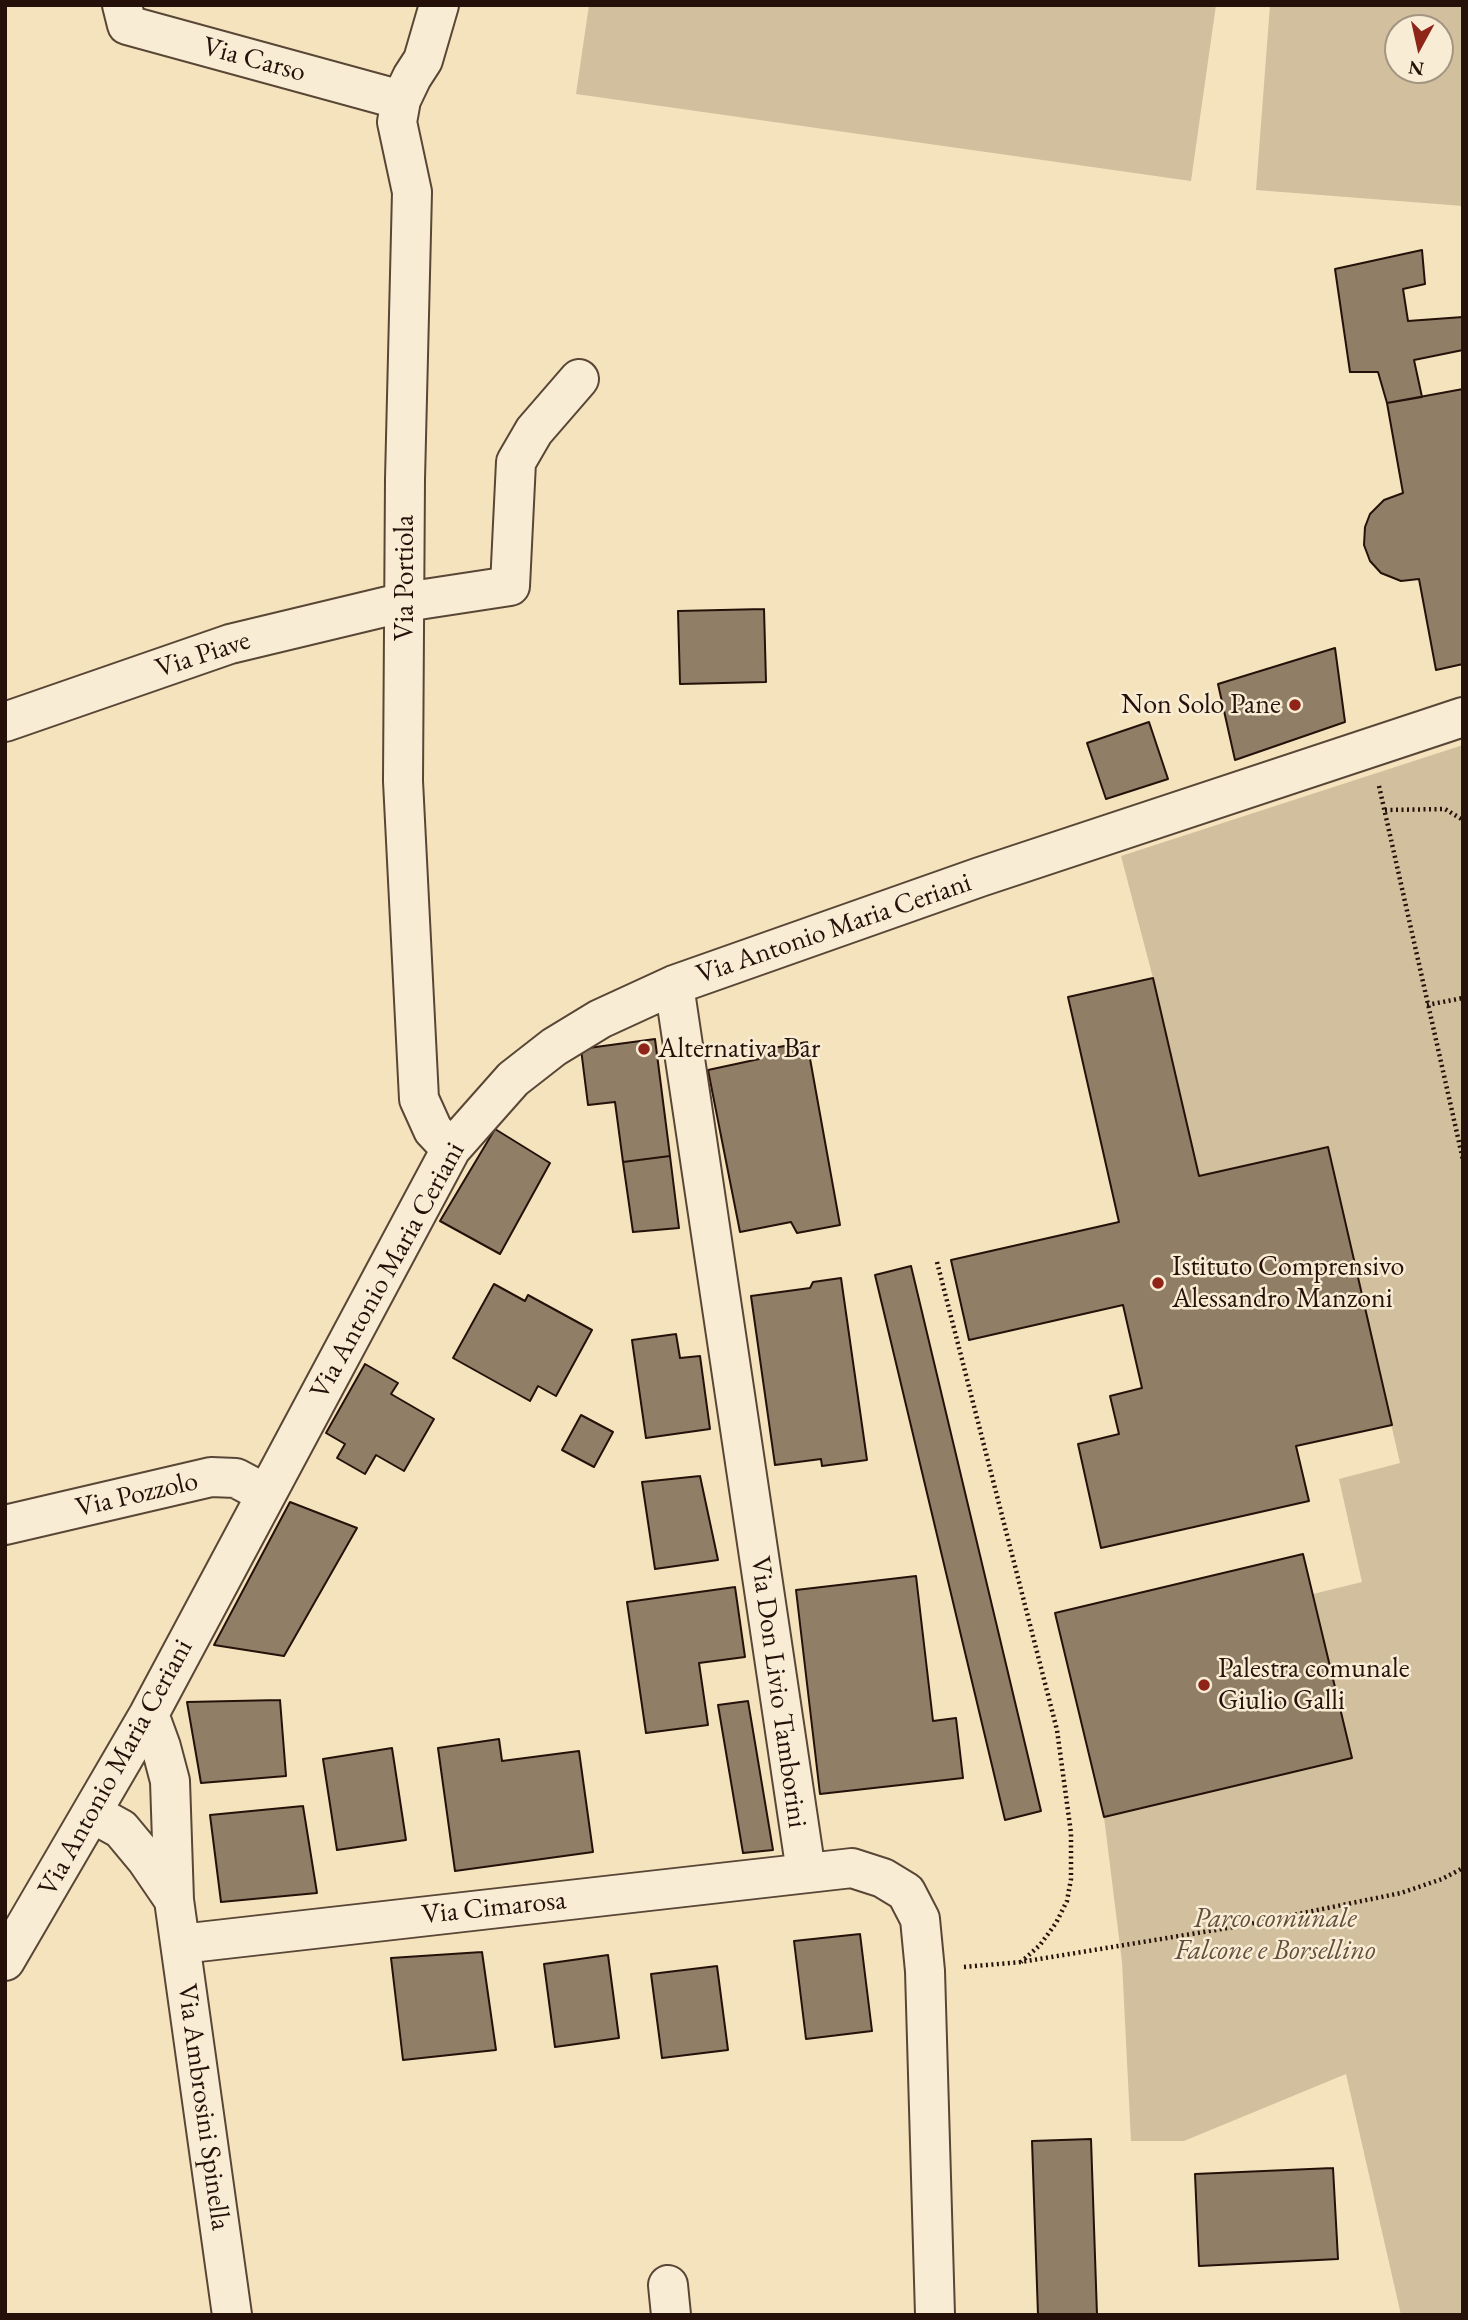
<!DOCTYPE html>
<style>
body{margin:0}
#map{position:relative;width:1468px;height:2320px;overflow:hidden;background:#f5e3bd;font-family:"EB Garamond",serif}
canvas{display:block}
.frame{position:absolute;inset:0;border:7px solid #251109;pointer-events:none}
.north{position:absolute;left:1384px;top:14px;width:70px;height:70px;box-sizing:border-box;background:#f8edd4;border:2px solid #a49583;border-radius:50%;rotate:188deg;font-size:19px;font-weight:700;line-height:28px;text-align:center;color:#251109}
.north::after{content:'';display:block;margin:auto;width:24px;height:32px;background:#8f2418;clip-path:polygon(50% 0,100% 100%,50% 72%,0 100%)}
</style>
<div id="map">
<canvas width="1468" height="2320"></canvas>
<div class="frame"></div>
<div class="north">N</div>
</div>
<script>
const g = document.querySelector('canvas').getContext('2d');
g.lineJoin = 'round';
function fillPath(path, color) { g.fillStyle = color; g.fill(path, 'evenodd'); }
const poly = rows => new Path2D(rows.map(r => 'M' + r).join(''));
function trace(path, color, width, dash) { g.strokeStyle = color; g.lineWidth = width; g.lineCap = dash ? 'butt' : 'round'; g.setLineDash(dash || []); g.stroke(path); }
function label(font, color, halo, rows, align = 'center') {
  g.font = font + ' "EB Garamond",serif'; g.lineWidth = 5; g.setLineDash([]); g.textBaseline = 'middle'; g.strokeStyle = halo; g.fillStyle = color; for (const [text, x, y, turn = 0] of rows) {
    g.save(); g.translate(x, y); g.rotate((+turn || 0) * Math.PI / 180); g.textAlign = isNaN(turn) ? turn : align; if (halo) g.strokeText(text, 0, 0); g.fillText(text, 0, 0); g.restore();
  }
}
const green = poly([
 [589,5,1216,5,1191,181,576,94],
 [1270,5,1463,5,1463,206,1256,190],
 [1398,28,1440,28,1440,70,1398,70],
 [1463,745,1463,2315,1401,2315,1346,2074,1184,2141,1131,2141,1122,1962,1104,1817,1352,1757,1313,1594,1362,1582,1339,1479,1400,1463,1328,1148,1199,1176,1153,978,1121,856]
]);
const building = poly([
 [1422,250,1425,284,1403,289,1408,321,1463,317,1463,350,1414,360,1422,397,1387,403,1378,372,1350,372,1335,269,1422,250],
 [1463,389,1463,664,1436,670,1419,579,1401,581,1381,573,1370,561,1364,545,1365,527,1370,514,1384,500,1403,493,1387,403,1463,389],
 [764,609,766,682,680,684,678,611,764,609],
 [1335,648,1345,722,1235,760,1218,684,1335,648],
 [1149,722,1168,779,1106,799,1087,743,1149,722],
 [1153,978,1199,1176,1328,1147,1392,1425,1296,1446,1309,1501,1101,1548,1078,1444,1119,1434,1110,1396,1142,1388,1123,1305,969,1340,951,1260,1119,1222,1068,997,1153,978],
 [655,1039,670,1156,623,1162,615,1102,588,1105,581,1049,655,1039],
 [807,1042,840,1225,797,1233,791,1222,740,1232,708,1070,759,1059,762,1050,807,1042],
 [495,1129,550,1163,500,1254,440,1221,495,1129],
 [670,1156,679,1228,633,1232,623,1162,670,1156],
 [911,1266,1041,1811,1005,1820,875,1275,911,1266],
 [841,1278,867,1460,822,1466,821,1459,775,1465,751,1296,810,1288,813,1282,841,1278],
 [494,1284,525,1301,528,1295,592,1330,556,1396,538,1386,530,1401,453,1358,494,1284],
 [676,1334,680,1358,700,1356,710,1429,646,1438,632,1340,676,1334],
 [365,1364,398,1383,391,1394,434,1419,404,1471,376,1455,365,1474,337,1458,345,1444,326,1433,365,1364],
 [581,1415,613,1432,594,1467,562,1450,581,1415],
 [700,1476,718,1560,655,1569,642,1482,700,1476],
 [290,1502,357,1528,284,1656,214,1645,290,1502],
 [1303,1554,1352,1758,1104,1817,1055,1613,1303,1554],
 [916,1576,933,1721,956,1718,963,1778,820,1794,796,1590,916,1576],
 [735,1587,745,1657,699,1663,708,1725,646,1733,627,1602,735,1587],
 [280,1700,286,1776,201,1783,187,1702,280,1700],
 [748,1701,773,1850,743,1853,718,1705,748,1701],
 [499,1739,502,1761,579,1751,593,1852,455,1871,438,1748,499,1739],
 [392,1748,406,1840,337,1850,323,1759,392,1748],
 [303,1806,317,1893,221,1902,210,1815,303,1806],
 [860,1934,872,2031,806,2039,794,1941,860,1934],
 [482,1952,496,2050,403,2060,391,1958,482,1952],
 [608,1955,619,2038,555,2047,544,1964,608,1955],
 [717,1966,728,2050,662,2058,651,1974,717,1966],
 [1091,2139,1097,2315,1038,2315,1032,2141,1091,2139],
 [1333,2168,1338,2259,1199,2266,1195,2174,1333,2168]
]);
const path = poly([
 [1379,786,1463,1160],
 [1385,810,1445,809,1463,820],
 [1427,1005,1463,998],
 [937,1262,1057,1730,1071,1833,1071,1879,1067,1901,1056,1923,1040,1945,1021,1962],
 [964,1967,1021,1962,1234,1927,1401,1893,1442,1879,1463,1868]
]);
const minor = poly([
 [122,5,127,25,401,100],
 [439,5,423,60,412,77,401,100,397,122,412,192,405,479,403,781,419,1099,433,1130,451,1149],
 [5,722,230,644,405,602,510,586,516,462,534,431,579,379],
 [674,985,806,1872],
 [5,1525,211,1477,236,1478,266,1494],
 [149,1714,161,1747,170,1781,174,1900,232,2315],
 [92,1813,121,1829,146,1859,174,1900],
 [181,1944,852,1868,883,1878,906,1892,920,1919,925,1971,935,2315],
 [5,1961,149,1714,451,1149,513,1079,554,1047,600,1019,674,985,980,877,1463,717],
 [668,2285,671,2315]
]);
const markers = [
 [1295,705,7,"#8f2418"],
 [644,1049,7,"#8f2418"],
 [1158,1283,7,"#8f2418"],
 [1204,1685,7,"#8f2418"]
];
const streetNames = [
 ["Via Carso",254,60,15],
 ["Via Portiola",405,578,-90],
 ["Via Piave",203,655,-18],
 ["Via Antonio Maria Ceriani",834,929,-19],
 ["Via Antonio Maria Ceriani",388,1271,-61],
 ["Via Pozzolo",137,1495,-13],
 ["Via Don Livio Tamborini",778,1692,82],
 ["Via Antonio Maria Ceriani",116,1768,-61],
 ["Via Cimarosa",494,1908,-6],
 ["Via Ambrosini Spinella",203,2107,82]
];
const poiNames = [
 ["Non Solo Pane",1281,705,"right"],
 ["Alternativa Bar",658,1049],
 ["Istituto Comprensivo",1172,1267],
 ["Alessandro Manzoni",1172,1299],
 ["Palestra comunale",1218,1669],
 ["Giulio Galli",1218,1701]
];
const parkNames = [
 ["Parco comunale",1275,1919],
 ["Falcone e Borsellino",1275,1951]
];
fillPath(green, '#d2bf9e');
fillPath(building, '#917e67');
trace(building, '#251109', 2);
trace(minor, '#594636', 42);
trace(path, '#251109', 4.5, [2, 3.5]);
trace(minor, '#f8edd4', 38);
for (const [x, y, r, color] of markers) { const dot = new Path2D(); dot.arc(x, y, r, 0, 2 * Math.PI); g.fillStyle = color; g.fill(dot); trace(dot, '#f8edd4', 2.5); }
label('28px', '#251109', '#f8edd4', streetNames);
label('28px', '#251109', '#f8edd4', poiNames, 'left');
label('italic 28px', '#624e3d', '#f8edd4', parkNames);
</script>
